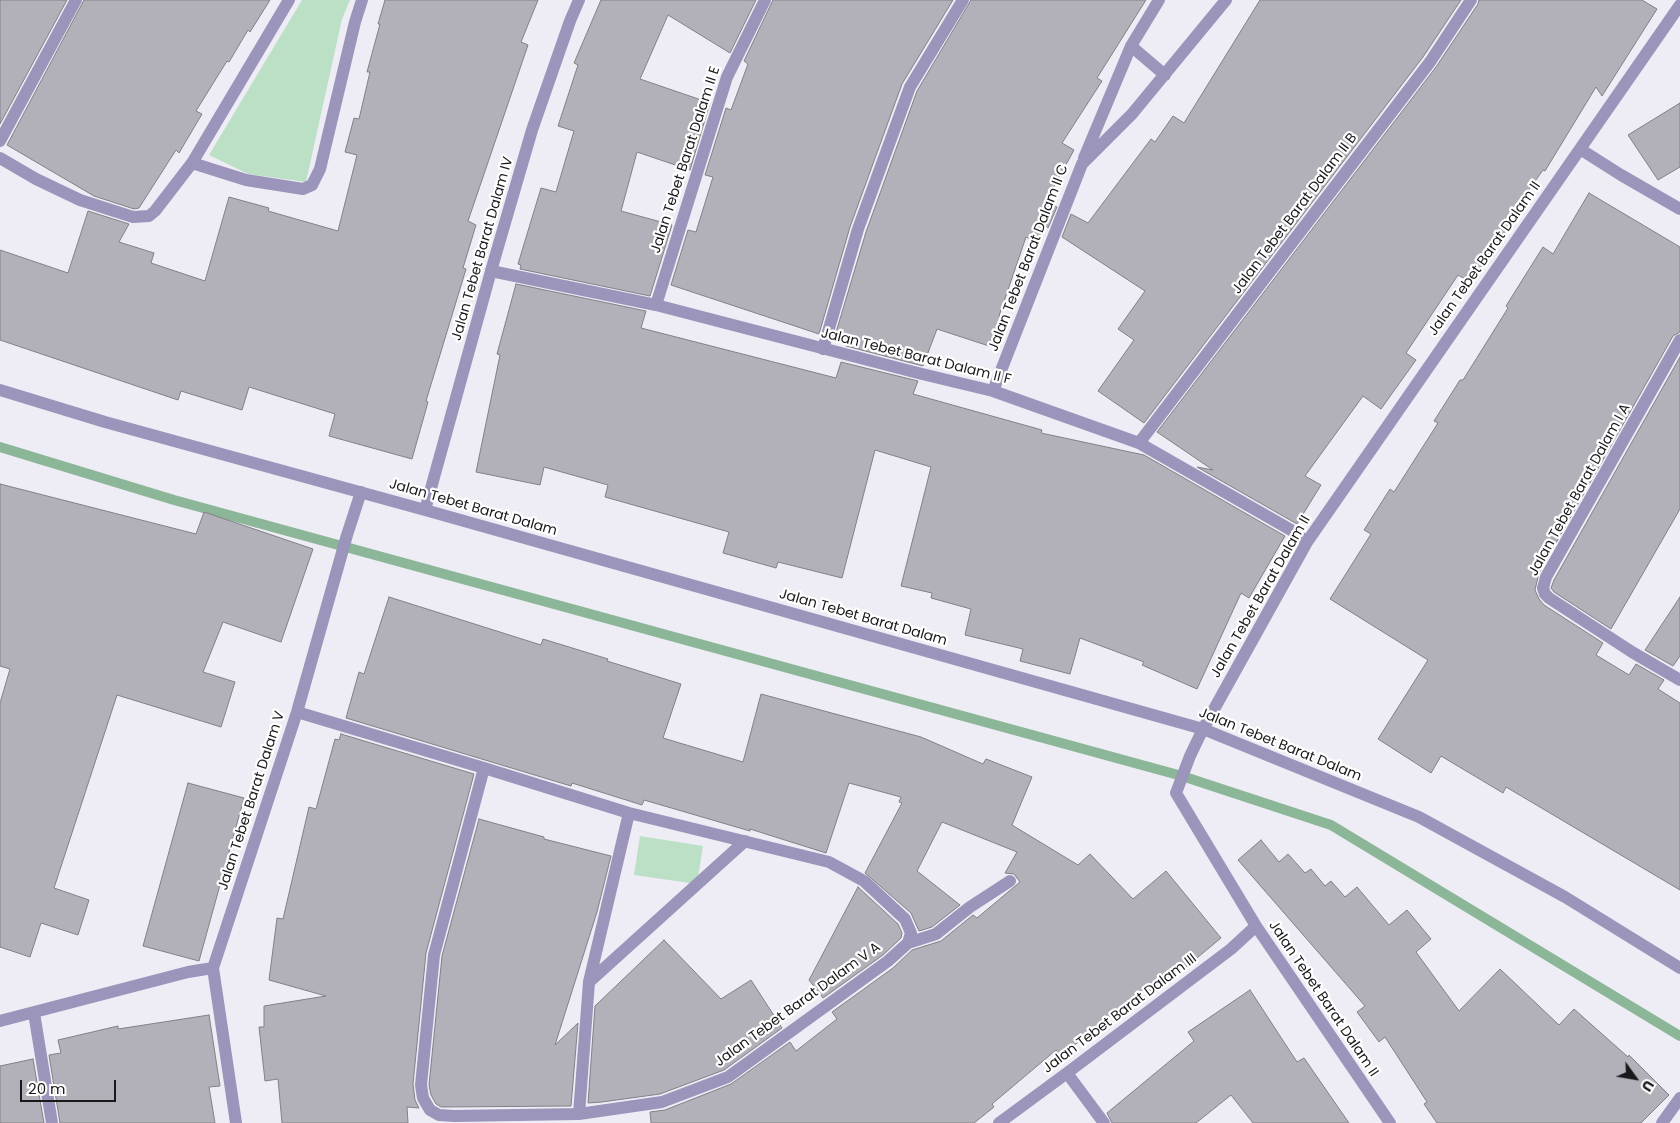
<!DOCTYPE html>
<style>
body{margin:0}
#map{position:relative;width:1680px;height:1123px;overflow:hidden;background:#eeedf5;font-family:Poppins,sans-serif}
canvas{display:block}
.north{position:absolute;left:1610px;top:1053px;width:50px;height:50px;-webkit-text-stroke:4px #fff;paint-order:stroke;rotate:122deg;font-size:14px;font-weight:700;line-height:20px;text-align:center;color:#19191b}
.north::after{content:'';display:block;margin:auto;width:18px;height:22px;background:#19191b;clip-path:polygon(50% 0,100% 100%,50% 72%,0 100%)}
.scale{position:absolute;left:20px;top:1080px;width:96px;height:22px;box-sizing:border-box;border:2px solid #19191b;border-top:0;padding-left:6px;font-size:15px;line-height:18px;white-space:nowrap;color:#19191b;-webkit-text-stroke:4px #fff;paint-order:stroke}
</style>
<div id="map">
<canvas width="1680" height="1123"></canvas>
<div class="north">U</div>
<div class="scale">20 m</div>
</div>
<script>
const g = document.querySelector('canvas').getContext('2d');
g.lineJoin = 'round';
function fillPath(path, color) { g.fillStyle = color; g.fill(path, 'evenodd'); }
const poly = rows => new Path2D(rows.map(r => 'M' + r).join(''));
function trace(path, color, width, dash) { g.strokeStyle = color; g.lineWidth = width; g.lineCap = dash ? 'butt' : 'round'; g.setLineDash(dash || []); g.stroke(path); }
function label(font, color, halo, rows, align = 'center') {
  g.font = font + ' Poppins,sans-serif'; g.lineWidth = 4.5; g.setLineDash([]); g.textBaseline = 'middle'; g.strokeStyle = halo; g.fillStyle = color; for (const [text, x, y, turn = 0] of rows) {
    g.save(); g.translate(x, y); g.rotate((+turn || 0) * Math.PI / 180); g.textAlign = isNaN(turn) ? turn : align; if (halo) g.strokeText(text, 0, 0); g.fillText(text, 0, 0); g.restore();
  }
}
const green = poly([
 [302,0,350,0,342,19,306,182,248,174,209,155],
 [640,836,703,846,697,884,634,875]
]);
const stream = poly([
 [0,447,174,500,1182,776,1331,825,1680,1036]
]);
const building = poly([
 [0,0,67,0,0,124,0,0],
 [84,0,270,0,250,32,248,30,229,62,227,61,196,111,202,114,179,153,176,150,139,208,134,209,94,196,7,145,84,0],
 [385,0,538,0,521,42,528,45,468,221,476,225,463,268,466,269,426,401,428,402,412,459,329,436,335,414,249,387,242,410,181,391,178,400,0,340,0,250,68,273,88,211,129,224,119,242,154,253,151,263,205,281,229,197,269,208,268,211,338,231,357,155,345,152,354,118,359,119,370,72,367,72,380,24,378,24,385,0],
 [601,0,756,0,730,53,668,15,640,79,710,103,690,170,637,152,621,211,672,225,650,296,520,269,521,265,518,264,541,188,556,192,574,131,558,126,578,65,574,63,601,0],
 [773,0,953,0,902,84,850,227,819,334,671,285,688,230,696,232,713,177,705,175,726,108,731,110,748,64,744,61,773,0],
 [971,0,1146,0,1097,78,1102,81,1062,143,1074,150,1046,201,1057,207,1048,228,1045,225,1036,242,1026,237,999,316,1003,317,992,347,937,329,923,366,846,346,847,343,834,339,866,232,917,91,971,0],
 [1260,0,1461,0,1423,57,1144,423,1098,391,1134,340,1118,329,1145,291,1062,237,1071,214,1088,223,1151,139,1155,142,1173,116,1184,123,1260,0],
 [1479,0,1642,0,1657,9,1602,96,1596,87,1545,171,1543,170,1506,222,1510,225,1470,282,1458,275,1406,353,1416,360,1381,409,1363,396,1305,476,1321,485,1297,524,1197,467,1213,470,1157,432,1436,67,1478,4,1479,0],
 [1680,103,1680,167,1658,180,1628,135,1680,103],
 [1589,193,1680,247,1680,332,1673,336,1539,573,1535,590,1539,599,1544,605,1603,643,1596,655,1629,675,1636,664,1664,680,1658,689,1680,703,1680,890,1506,787,1503,793,1441,756,1431,773,1378,739,1428,660,1330,599,1371,534,1364,530,1390,489,1394,492,1438,423,1434,421,1460,380,1463,380,1508,308,1506,306,1543,247,1553,254,1589,193],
 [516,284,646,311,641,328,836,378,841,362,918,381,913,394,1042,430,1041,433,1144,455,1285,536,1249,598,1241,593,1197,689,1142,665,1144,662,1080,638,1070,674,1020,661,1023,649,965,635,971,609,931,598,932,593,901,586,931,467,875,450,842,578,778,562,776,568,723,553,729,532,605,497,608,485,544,467,540,485,476,472,500,355,497,354,516,284],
 [1680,357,1680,509,1611,629,1554,592,1551,588,1554,580,1680,357],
 [0,484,196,534,204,512,313,549,281,642,223,622,203,672,235,682,221,727,117,695,54,888,89,900,78,935,41,923,30,957,0,947,0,703,10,669,0,666,0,484],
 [389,597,541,645,543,639,608,659,607,661,681,684,663,738,743,762,761,694,921,737,983,764,986,759,1032,777,1012,825,1078,865,1090,854,1133,899,1166,871,1221,938,1157,991,1147,991,1145,988,1061,1056,1056,1050,992,1104,994,1107,974,1123,651,1123,650,1112,665,1110,731,1084,790,1042,796,1051,837,1019,832,1012,893,968,912,950,941,941,973,915,977,918,1020,882,1014,874,1005,873,1017,852,942,822,917,871,960,905,932,927,919,931,911,913,865,873,902,803,899,802,901,797,849,783,826,853,750,829,750,831,644,800,642,805,572,783,571,786,346,718,359,672,364,674,389,597],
 [1680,597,1680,656,1673,666,1645,650,1680,597],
 [341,734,474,774,426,953,413,1084,415,1100,419,1108,407,1107,408,1123,282,1123,278,1079,265,1081,259,1027,264,1027,264,1006,326,996,269,980,277,918,283,919,309,807,316,809,335,739,339,740,341,734],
 [188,783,244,798,199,961,143,946,188,783],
 [479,819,544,837,544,839,611,856,597,912,555,1045,578,1023,571,1106,441,1107,436,1104,431,1095,429,1085,442,956,479,819],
 [1261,840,1279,862,1288,854,1305,873,1311,869,1325,886,1331,881,1345,897,1357,887,1389,925,1407,910,1431,939,1416,952,1459,1011,1500,969,1559,1025,1574,1009,1628,1057,1629,1055,1669,1095,1641,1123,1437,1123,1424,1104,1427,1102,1385,1037,1379,1042,1357,1012,1365,1006,1238,860,1261,840],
 [858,887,898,924,902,933,901,938,883,955,823,998,809,980,858,887],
 [664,940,721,999,751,980,782,1028,724,1070,660,1094,602,1102,588,1103,595,1006,664,940],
 [1250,990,1297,1062,1304,1058,1349,1123,1253,1123,1231,1095,1196,1123,1112,1123,1107,1113,1194,1041,1188,1032,1250,990],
 [209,1015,220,1086,209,1087,215,1123,60,1123,49,1055,61,1053,58,1040,118,1026,118,1029,209,1015],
 [33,1059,44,1123,0,1123,0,1066,33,1059]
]);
const minor = poly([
 [1131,46,1165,75],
 [0,141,76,0],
 [1580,149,1621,175,1680,209],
 [0,158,36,179,80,200,133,217,149,216,155,211,192,163,289,0],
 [1084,158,1131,46,1159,0],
 [192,163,246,180,303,189,312,185,320,169,355,22,362,0],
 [491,271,656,305,918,373,993,391,1139,443,1291,530,1307,542],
 [656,305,727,77,765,0],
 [1680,340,1546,577,1543,588,1545,594,1549,598,1632,652,1680,680],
 [823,349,858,229,910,87,963,0],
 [993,391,1082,164,1132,114,1226,0],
 [1139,443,1430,62,1471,0],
 [297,712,484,768,629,813,829,862,864,881,905,919,911,933,908,943,888,961,728,1077,662,1102,579,1114,454,1116,439,1115,430,1110,423,1098,421,1085,434,955,484,768],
 [908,943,936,934,970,907,1010,881],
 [589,982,745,841],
 [34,1013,52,1123],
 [0,1021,188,972,213,968],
 [1067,1073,1104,1123],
 [579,1114,589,982,629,813],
 [236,1123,213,968,297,712,347,535,361,492],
 [999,1123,1067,1073,1231,949,1256,926],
 [1390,1123,1256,926,1176,793,1190,756,1203,729,1307,542,1680,5],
 [1662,1123,1680,1098]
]);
const tertiary = poly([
 [0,390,105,422,425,510,1203,729,1419,817,1565,897,1680,968],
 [425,510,491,271,532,130,570,21,579,0]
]);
const streetNames = [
 ["Jalan Tebet Barat Dalam II E",686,160,-72],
 ["Jalan Tebet Barat Dalam II B",1295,214,-53],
 ["Jalan Tebet Barat Dalam IV",483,249,-74],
 ["Jalan Tebet Barat Dalam II C",1029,258,-69],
 ["Jalan Tebet Barat Dalam II",1485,259,-55],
 ["Jalan Tebet Barat Dalam II F",916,357,14],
 ["Jalan Tebet Barat Dalam I A",1580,490,-61],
 ["Jalan Tebet Barat Dalam",473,508,16],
 ["Jalan Tebet Barat Dalam II",1261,597,-60],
 ["Jalan Tebet Barat Dalam",863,618,16],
 ["Jalan Tebet Barat Dalam",1280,745,22],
 ["Jalan Tebet Barat Dalam V",252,801,-72],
 ["Jalan Tebet Barat Dalam II",1323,999,56],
 ["Jalan Tebet Barat Dalam V A",798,1005,-36],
 ["Jalan Tebet Barat Dalam III",1120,1014,-37]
];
fillPath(green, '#bce0c6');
trace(stream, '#8cb698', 10);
fillPath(building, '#b2b1b9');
trace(building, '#818087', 1);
trace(minor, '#9c95bb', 12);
trace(tertiary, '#9c95bb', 12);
label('14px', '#19191b', '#fff', streetNames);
</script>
